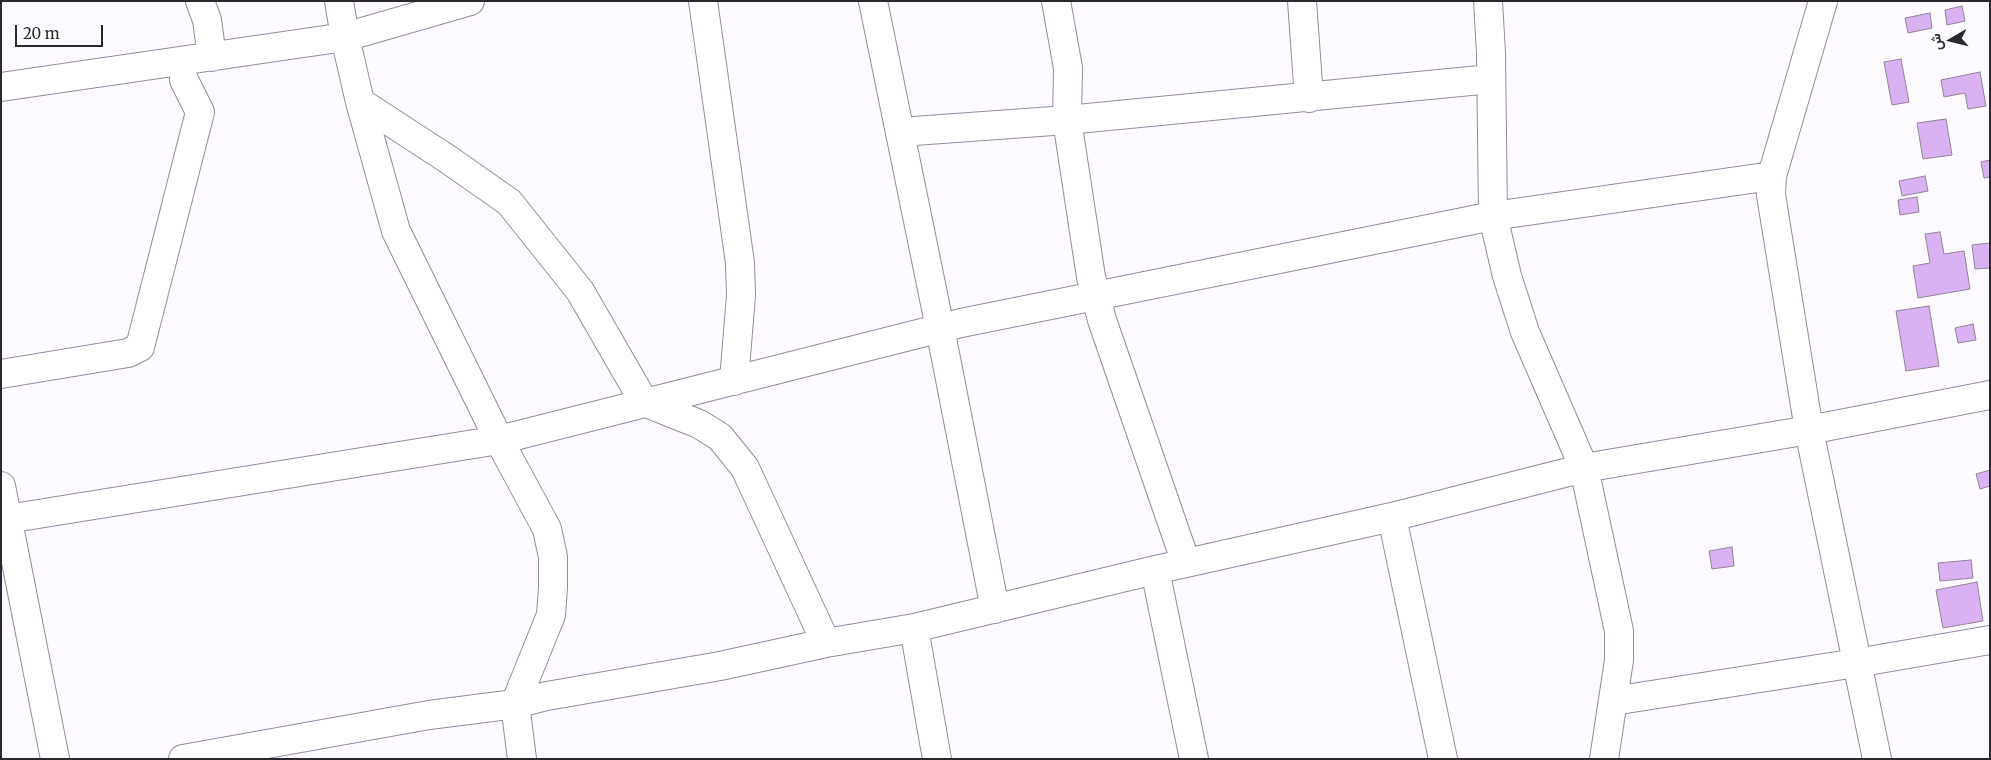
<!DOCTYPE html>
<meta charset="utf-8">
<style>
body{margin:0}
#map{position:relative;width:1991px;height:760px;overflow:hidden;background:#fcfafe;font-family:Merriweather,Vazirmatn,serif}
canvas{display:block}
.frame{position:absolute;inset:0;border:2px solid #2b272f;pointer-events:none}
.north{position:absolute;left:1926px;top:15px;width:50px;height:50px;-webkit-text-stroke:4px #fff;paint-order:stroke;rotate:262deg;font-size:14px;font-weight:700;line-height:20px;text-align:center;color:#2b272f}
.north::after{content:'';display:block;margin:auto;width:18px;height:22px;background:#2b272f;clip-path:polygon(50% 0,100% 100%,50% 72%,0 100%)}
.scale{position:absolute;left:15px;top:25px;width:88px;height:22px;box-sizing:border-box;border:2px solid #2b272f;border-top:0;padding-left:6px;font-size:15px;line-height:18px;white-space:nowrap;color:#2b272f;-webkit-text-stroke:4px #fff;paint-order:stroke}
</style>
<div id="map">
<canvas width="1991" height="760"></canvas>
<div class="frame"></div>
<div class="north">ش</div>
<div class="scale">20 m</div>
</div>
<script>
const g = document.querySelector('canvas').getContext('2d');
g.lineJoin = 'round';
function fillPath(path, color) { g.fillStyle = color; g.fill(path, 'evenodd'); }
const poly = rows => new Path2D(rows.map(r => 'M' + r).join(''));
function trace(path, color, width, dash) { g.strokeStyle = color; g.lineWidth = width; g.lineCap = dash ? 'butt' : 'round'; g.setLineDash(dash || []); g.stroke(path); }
const building = poly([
 [1962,6,1965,21,1947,25,1945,10,1962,6],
 [1930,13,1932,28,1908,33,1905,18,1930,13],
 [1901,59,1909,102,1892,105,1884,62,1901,59],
 [1980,72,1986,106,1968,109,1965,93,1944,97,1941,80,1980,72],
 [1946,119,1952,155,1923,159,1917,123,1946,119],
 [1990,160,1990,177,1984,178,1981,162,1990,160],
 [1925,176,1928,191,1902,196,1899,181,1925,176],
 [1917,197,1919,212,1900,215,1898,200,1917,197],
 [1940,232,1944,254,1964,251,1970,289,1918,298,1913,266,1930,263,1925,234,1940,232],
 [1990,243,1990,268,1975,269,1972,245,1990,243],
 [1929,306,1939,366,1906,371,1896,311,1929,306],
 [1973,324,1976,340,1958,343,1955,328,1973,324],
 [1990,470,1990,486,1980,489,1976,474,1990,470],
 [1732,547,1734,566,1712,569,1709,551,1732,547],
 [1971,560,1973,578,1940,581,1938,563,1971,560],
 [1977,582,1983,621,1943,628,1936,590,1977,582]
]);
const minor = poly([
 [200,1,207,20,212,57],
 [339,1,345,37,360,102,396,231,499,440,547,529,553,557,553,587,551,615,515,704,522,759],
 [703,1,740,263,741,295,734,381],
 [873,1,940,328,995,609],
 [1056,1,1068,68,1067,120,1091,277,1102,320,1186,563],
 [1302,1,1309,98],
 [1488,1,1491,53,1493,216,1507,276,1525,332,1584,468,1619,631,1619,660,1604,759],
 [1823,1,1772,176,1771,195,1809,430,1877,759],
 [1,87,345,37,470,1],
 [360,102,446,158,509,202,580,291,644,402,699,424,720,437,745,468,826,643],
 [900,132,1067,120,1491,79],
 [1,374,128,353,140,347,200,112,184,80],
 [1,486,55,759],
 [1392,517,1443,759],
 [7,519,499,440,961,323,1493,216,1772,176],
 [1155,570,1194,759],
 [914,628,937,759],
 [1613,701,1856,663,1990,640],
 [183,759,429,715,515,704,547,696,720,666,826,643,914,628,1155,570,1392,517,1584,468,1809,430,1990,395]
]);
fillPath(building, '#d9b2f3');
trace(building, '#908498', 1);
trace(minor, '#968a9e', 30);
trace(minor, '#fff', 28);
</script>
